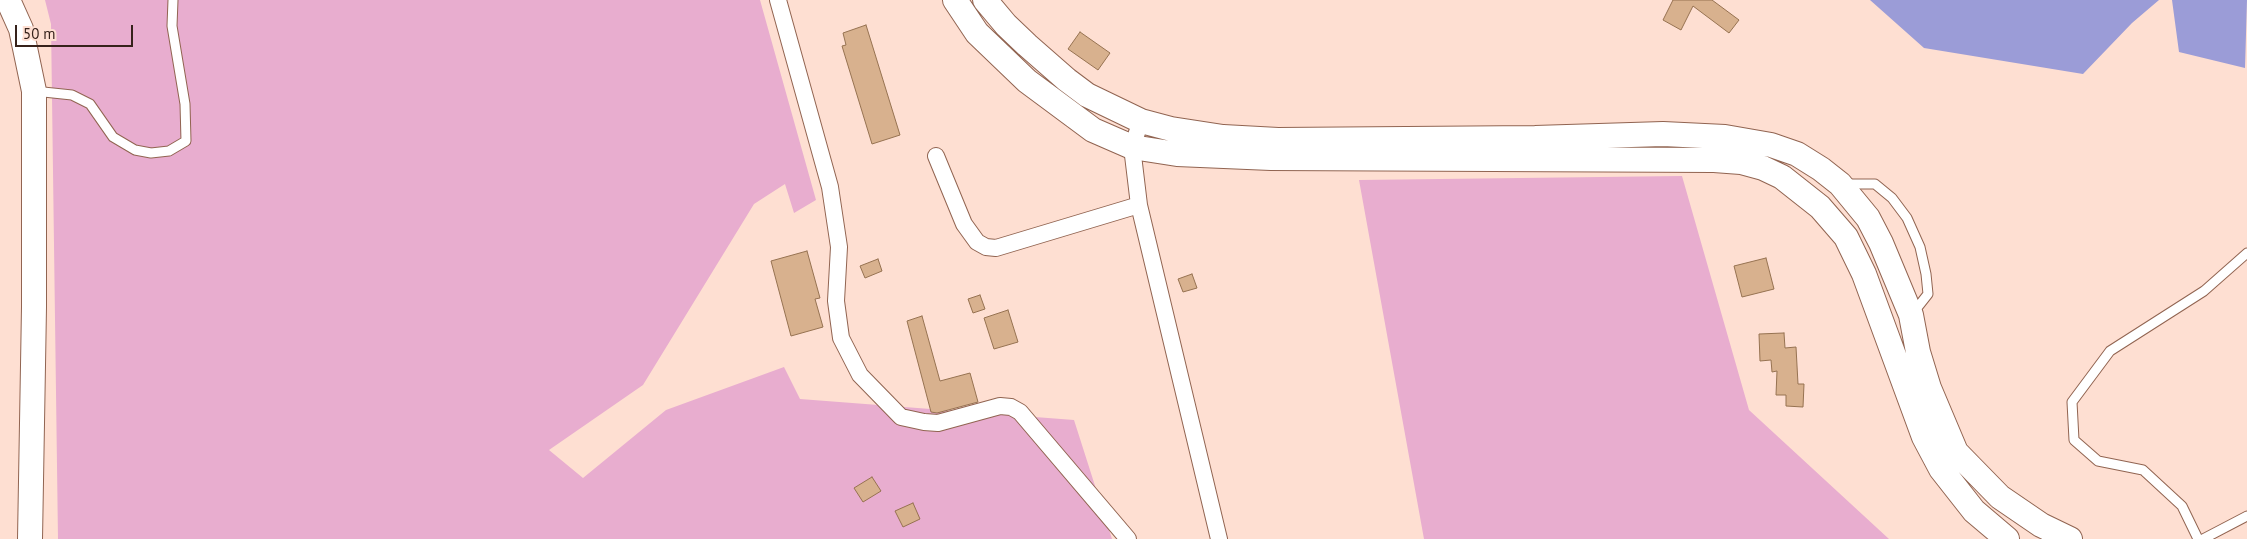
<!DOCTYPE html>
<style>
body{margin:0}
#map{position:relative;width:2247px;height:539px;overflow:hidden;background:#fedfd2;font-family:"PT Sans",sans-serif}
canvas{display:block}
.scale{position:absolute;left:15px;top:25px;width:118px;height:22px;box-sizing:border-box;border:2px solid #36221b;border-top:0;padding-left:6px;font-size:15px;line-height:18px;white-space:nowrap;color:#36221b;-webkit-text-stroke:4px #fedfd2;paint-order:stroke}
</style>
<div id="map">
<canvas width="2247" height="539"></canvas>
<div class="scale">50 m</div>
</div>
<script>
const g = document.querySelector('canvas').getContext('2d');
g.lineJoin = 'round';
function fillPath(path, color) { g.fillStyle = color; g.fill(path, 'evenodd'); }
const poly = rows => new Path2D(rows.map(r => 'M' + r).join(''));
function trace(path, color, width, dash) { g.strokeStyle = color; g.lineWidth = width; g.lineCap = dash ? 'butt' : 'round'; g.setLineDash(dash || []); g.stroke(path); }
const green = poly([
 [45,0,760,0,816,200,794,213,785,184,754,204,643,385,549,450,583,478,666,410,784,367,800,399,1074,420,1112,539,58,539,51,24],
 [1682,176,1749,410,1889,539,1424,539,1359,180]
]);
const water = poly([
 [1870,0,2159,0,2132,23,2083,74,1924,48],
 [2172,0,2247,0,2245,68,2179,52]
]);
const building = poly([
 [1673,0,1712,0,1739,20,1729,33,1693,6,1681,30,1663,20,1673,0],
 [866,25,900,135,872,144,842,46,846,45,843,33,866,25],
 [1080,32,1110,53,1098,70,1068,49,1080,32],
 [807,251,820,298,815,299,823,327,791,336,771,261,807,251],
 [1766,258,1774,289,1742,297,1734,266,1766,258],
 [878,259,882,271,865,278,860,266,878,259],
 [1192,274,1197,288,1183,292,1178,279,1192,274],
 [980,295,985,309,973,313,968,299,980,295],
 [1008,310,1018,342,994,349,984,318,1008,310],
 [922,316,940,381,970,373,978,402,937,413,931,412,907,321,922,316],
 [1784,333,1785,348,1796,347,1798,384,1804,384,1803,407,1786,406,1786,395,1776,395,1777,371,1772,372,1771,360,1760,361,1759,334,1784,333],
 [872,477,881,491,863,502,854,488,872,477],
 [913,503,920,519,903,527,895,511,913,503]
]);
const lane = poly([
 [34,91,72,95,90,104,113,137,135,150,151,153,169,151,186,141,185,104,172,26,173,0],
 [1846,184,1875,184,1892,198,1907,218,1920,247,1926,274,1928,294,1913,313],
 [2198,539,2182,506,2143,470,2098,461,2074,440,2072,402,2110,351,2204,291,2247,253],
 [2203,539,2247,516]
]);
const street = poly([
 [778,0,830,187,839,247,836,301,841,338,860,375,901,417,924,422,938,423,1000,406,1011,407,1020,412,1128,539],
 [1141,121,1132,147,1139,205,1219,539],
 [936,156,964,224,977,242,986,247,996,248,1139,205]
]);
const secondary = poly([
 [8,0,21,29,34,91,34,307,30,539],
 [955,0,977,33,1027,81,1093,130,1132,147,1177,154,1271,158,1714,160,1741,162,1763,168,1782,177,1820,207,1846,237,1864,274,1924,437,1941,469,1974,511,2007,539],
 [985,0,1006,25,1027,45,1067,80,1087,95,1141,121,1171,129,1223,137,1278,140,1535,138,1663,134,1725,137,1771,145,1797,154,1821,169,1840,184,1868,218,1881,243,1911,315,1918,352,1929,388,1956,452,2000,497,2041,525,2070,539]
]);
fillPath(green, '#e8adcf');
fillPath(water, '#9b9cd7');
fillPath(building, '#d8b18e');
trace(building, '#967251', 1);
trace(lane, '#916451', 11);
trace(street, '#916451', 18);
trace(secondary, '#916451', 26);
trace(lane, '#fff', 9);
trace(street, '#fff', 16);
trace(secondary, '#fff', 24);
</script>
